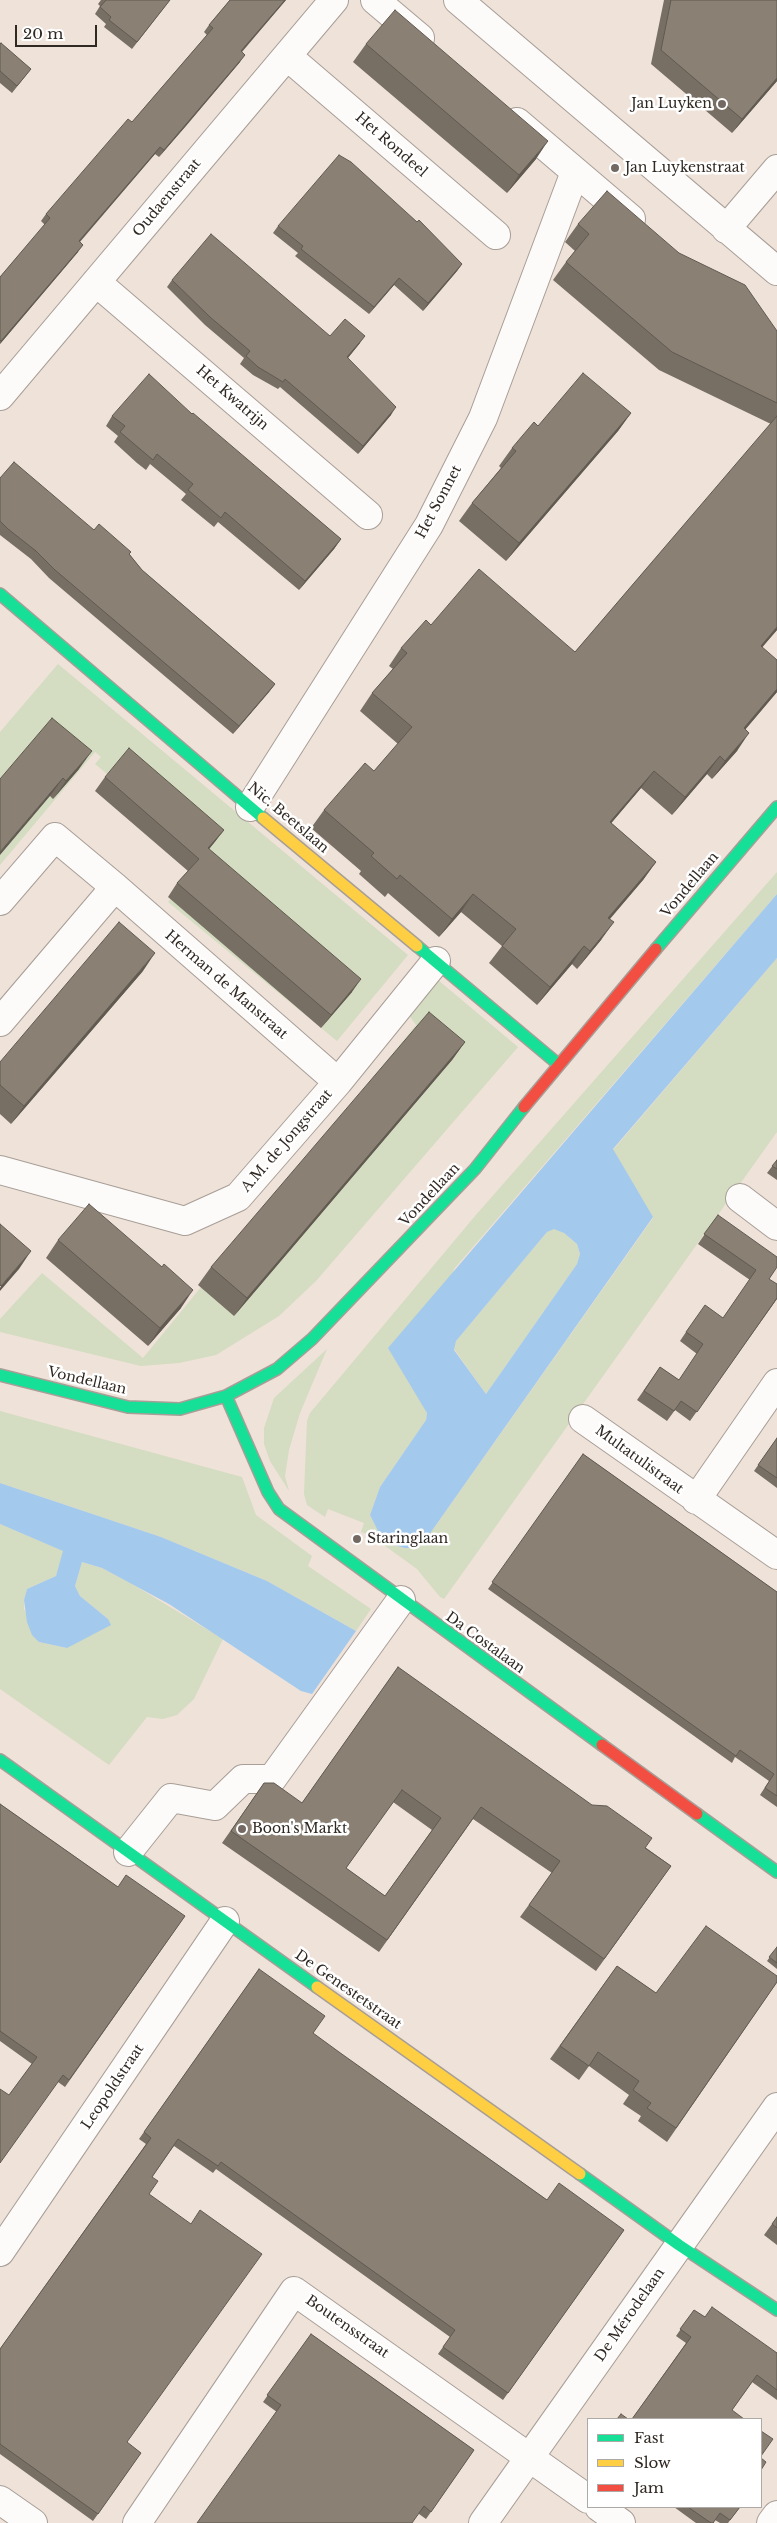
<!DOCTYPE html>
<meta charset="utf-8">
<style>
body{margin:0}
#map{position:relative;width:777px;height:2523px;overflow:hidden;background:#efe2d9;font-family:"Libre Baskerville",serif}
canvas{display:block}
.legend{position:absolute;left:587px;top:2418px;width:175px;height:90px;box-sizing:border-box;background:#fff;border:1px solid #aca9a7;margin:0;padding:6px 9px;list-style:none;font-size:15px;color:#302822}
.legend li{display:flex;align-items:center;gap:10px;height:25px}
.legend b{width:25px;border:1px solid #aca9a7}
.scale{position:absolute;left:15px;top:25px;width:82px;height:22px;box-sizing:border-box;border:2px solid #302822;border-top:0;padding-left:6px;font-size:15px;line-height:18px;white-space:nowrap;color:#302822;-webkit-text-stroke:4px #fff;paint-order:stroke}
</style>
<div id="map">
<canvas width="777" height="2523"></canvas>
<ul class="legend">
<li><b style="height:6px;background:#16e098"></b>Fast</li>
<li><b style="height:6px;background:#ffcf43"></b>Slow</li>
<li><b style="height:6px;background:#f24e42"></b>Jam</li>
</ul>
<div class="scale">20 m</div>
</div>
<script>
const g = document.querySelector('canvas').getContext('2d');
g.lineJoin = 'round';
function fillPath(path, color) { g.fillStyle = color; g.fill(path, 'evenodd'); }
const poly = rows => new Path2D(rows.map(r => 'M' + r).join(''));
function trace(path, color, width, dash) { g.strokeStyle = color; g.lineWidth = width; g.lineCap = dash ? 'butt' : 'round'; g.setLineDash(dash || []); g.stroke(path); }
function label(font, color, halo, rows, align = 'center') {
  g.font = font + ' "Libre Baskerville",serif'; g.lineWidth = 5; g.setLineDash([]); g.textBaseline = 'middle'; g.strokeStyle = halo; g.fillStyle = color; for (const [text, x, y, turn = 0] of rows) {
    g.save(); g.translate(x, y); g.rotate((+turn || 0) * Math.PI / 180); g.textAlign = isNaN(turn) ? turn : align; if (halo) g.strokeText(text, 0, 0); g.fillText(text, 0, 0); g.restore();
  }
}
const green = poly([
 [58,664,408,955,337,1041,168,902,196,868,112,778,95,764,101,757,95,752,0,865,0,732],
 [777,872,777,894,454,1269,423,1404,427,1413,426,1420,380,1487,370,1515,380,1535,394,1545,405,1548,424,1542,653,1218,613,1150,777,958,777,1132,444,1599,440,1597,417,1569,370,1535,361,1532,364,1523,328,1509,325,1517,307,1505,304,1494,307,1421,310,1413,475,1216],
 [438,980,518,1047,316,1281,279,1316,216,1355,179,1363,141,1366,0,1332,0,1319,42,1273,143,1358,416,1025,408,1014],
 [554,1228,564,1233,577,1244,580,1254,577,1264,486,1394,454,1349,456,1341,547,1232],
 [327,1349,300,1413,289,1450,285,1476,289,1491,270,1461,264,1444,264,1428,274,1398],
 [0,1411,242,1477,256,1515,312,1556,308,1566,371,1609,356,1631,267,1581,161,1537,0,1483],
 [0,1524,64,1551,56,1576,27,1589,24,1600,24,1609,39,1642,67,1648,108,1619,80,1596,75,1586,82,1562,102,1568,132,1584,223,1639,194,1699,177,1715,163,1719,147,1717,109,1765,0,1689]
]);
const water = poly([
 [777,894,777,958,613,1149,653,1217,424,1542,416,1548,405,1548,394,1545,380,1535,370,1515,380,1487,426,1420,427,1413,388,1348],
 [554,1229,564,1233,577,1244,580,1254,577,1264,486,1394,454,1350,456,1341,547,1232],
 [0,1483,161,1537,267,1581,356,1631,312,1694,301,1691,169,1604,102,1568,82,1562,75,1586,80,1596,108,1619,111,1625,67,1648,39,1642,32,1635,27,1622,24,1600,27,1589,56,1576,63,1551,0,1524]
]);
const street = poly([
 [375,0,420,38],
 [458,0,777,271],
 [287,56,496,235],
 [517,122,631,219],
 [726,229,777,169],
 [96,282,368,515],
 [0,396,334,0],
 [250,807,429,525,483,418,575,172],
 [0,901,55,837,115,887],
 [0,1022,115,887,338,1082],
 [0,1170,185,1221,238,1197,338,1082,436,961],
 [740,1198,777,1226],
 [583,1419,777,1555],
 [696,1500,777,1383],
 [128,1852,171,1798,215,1806,243,1779,272,1779,401,1600],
 [0,2252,225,1921],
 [0,2500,33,2523],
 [599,2507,621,2523],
 [137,2523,294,2291,588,2499],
 [483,2523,777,2107],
 [771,2523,777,2515]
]);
const fast = poly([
 [0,594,263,818],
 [417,946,558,1064],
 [656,949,777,807],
 [0,1375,128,1407,180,1409,226,1396,277,1369,312,1339,475,1169,524,1107],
 [226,1396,268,1492,279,1509,602,1745],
 [0,1760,317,1987],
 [697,1814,777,1872],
 [580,2174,679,2245,777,2310]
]);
const slow = poly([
 [263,818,417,946],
 [317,1987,580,2174]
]);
const jam = poly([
 [524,1107,656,949],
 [602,1745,697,1814]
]);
const wall = poly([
 [101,0,170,0,132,49,104,27,106,24,95,14,100,6,98,4],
 [230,0,286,0,242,52,240,62,159,157,155,154,80,242,78,252,0,344,0,277,45,225,41,221,46,214,132,122,207,35,204,32,209,25],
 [664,0,777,0,777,81,732,133,651,64],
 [0,44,31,69,12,93,0,83],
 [366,44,536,159,507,193,353,62],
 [578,224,679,253,777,331,777,630,762,647,777,692,745,730,737,751,712,779,707,774,672,815,641,788,611,823,656,862,643,880,610,919,601,940,577,969,572,964,537,1005,489,963,502,946,461,912,439,937,388,893,385,897,359,874,361,871,311,828,324,810,374,771,398,744,360,711,372,693,393,669,389,666,401,648,431,625,575,652,771,424,659,370,553,280,566,262,575,251,565,242],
 [278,226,462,264,457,271,423,311,394,285,369,314,295,256,298,253,273,233],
 [172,280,330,336,360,343,348,358,391,415,358,454,280,387,278,389,253,375,240,364,244,358,205,325,167,287],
 [631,413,618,431,506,561,459,521,472,503,501,468,499,466,512,448,538,426],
 [192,414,341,539,334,549,299,590,218,522,214,527,181,500,186,494,150,464,146,470,137,463,114,442,118,436,106,426,112,416],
 [0,478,94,530,130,555,142,570,275,684,269,692,233,734,49,578,31,559,0,535],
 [79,769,53,799,50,796,0,779],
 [105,777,224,830,209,849,352,992,321,1028,168,897,177,883,188,871,95,791],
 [143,971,11,1124,0,1114,0,1062],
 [465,1042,452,1060,234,1316,198,1285,211,1267],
 [777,1160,777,1180,767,1173],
 [718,1215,769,1279,777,1299,690,1421,675,1410,667,1421,637,1400,660,1367,679,1380,697,1354,680,1341,686,1332,723,1318,750,1280,698,1244],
 [58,1240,181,1308,148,1346,46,1258],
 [777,1438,777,1488,754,1471],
 [583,1454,777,1592,777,1807,760,1795,769,1781,735,1757,732,1763,488,1589],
 [398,1667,671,1866,596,1971,520,1917,552,1873,473,1819,379,1952,222,1843,264,1783,302,1803],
 [393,1802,432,1830,385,1896,346,1868],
 [0,1804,118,1887,185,1916,65,2087,58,2082,9,2095,32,2064,0,2041],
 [777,1947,777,1969,767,1961],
 [617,1966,656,1993,777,1982,667,2142,638,2121,641,2116,623,2104,629,2095,589,2066,579,2080,550,2059],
 [259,1969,313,2034,547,2200,624,2230,503,2400,438,2354,450,2337,216,2169,213,2173,174,2146,152,2177,149,2194,127,2443,141,2453,93,2521,0,2454,0,2349,146,2144,139,2139],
 [777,2217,777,2245,764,2235],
 [694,2310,705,2317,777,2353,777,2400,752,2382,732,2410,632,2419,686,2343,676,2336],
 [311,2334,474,2450,426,2519,263,2402],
 [674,2507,740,2507,728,2523,720,2523,715,2520,713,2523,696,2523]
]);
const shadedWall = poly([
 [285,0,286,0,236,58,241,51],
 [245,55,240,62,186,126,159,157,164,150],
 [777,78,777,81,732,133,742,119],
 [548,141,536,159,507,193,519,175],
 [160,147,155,154,74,248,79,241],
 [83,245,78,252,0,344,1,341],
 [462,264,457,271,423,311,428,303],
 [399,278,394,285,369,314,374,307],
 [365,336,360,343,342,365,347,357],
 [396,407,391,415,358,454,363,446],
 [631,413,618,431,506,561,519,543],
 [341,539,334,549,299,590,305,581],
 [777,627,777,630,748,664,761,646],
 [275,684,269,692,233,734,239,726],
 [777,689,777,692,731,746,744,728],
 [749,733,737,751,712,779,725,761],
 [92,751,79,769,53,799,66,781],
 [720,756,707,774,672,815,685,797],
 [654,771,641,788,597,840,610,822],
 [63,778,50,796,0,855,0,852],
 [224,830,214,843,199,861,208,848],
 [656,862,643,880,595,936,608,918],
 [473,894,461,912,439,937,452,919],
 [614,922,601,940,577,969,590,951],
 [584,946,572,964,537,1005,550,987],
 [155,953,143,971,11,1124,24,1106],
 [361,979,352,992,321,1028,331,1015],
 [465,1042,452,1060,234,1316,247,1298],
 [31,1251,19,1269,0,1291,0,1288,1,1286],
 [193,1290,181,1308,148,1346,160,1328]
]);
const building = poly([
 [106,0,170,0,137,42,109,20,111,17,100,7,106,0],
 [230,0,285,0,241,51,245,55,164,150,160,147,79,241,83,245,1,341,0,340,0,277,50,218,46,214,128,119,132,122,213,28,209,25,230,0],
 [671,0,777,0,777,78,742,119,661,50,671,0],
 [395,10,548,141,519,175,366,44,395,10],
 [1,43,31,69,17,86,0,71,0,44,1,43],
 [339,155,351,162,417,222,419,220,462,264,428,303,399,278,374,307,301,249,303,246,278,226,339,155],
 [607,191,679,253,745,285,777,331,777,403,672,352,566,262,589,234,578,224,607,191],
 [211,234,330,336,345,319,365,336,347,357,396,407,363,446,285,379,283,382,258,367,246,356,250,351,210,317,172,280,211,234],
 [583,373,631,413,519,543,472,503,516,451,512,448,534,422,538,426,583,373],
 [149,374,192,414,193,413,341,539,305,581,225,512,221,518,188,490,193,484,157,454,153,460,120,432,125,426,112,416,149,374],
 [777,416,777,627,761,646,777,660,777,689,744,728,749,733,725,761,720,756,685,797,654,771,610,822,656,862,608,918,614,922,590,951,584,946,550,987,502,946,516,929,473,894,452,919,400,875,397,879,371,856,374,853,324,810,365,763,374,771,412,727,372,693,407,653,401,648,426,620,431,625,479,569,575,652,777,416],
 [14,462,94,530,99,524,131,552,129,554,142,570,275,684,239,726,55,570,36,551,8,529,0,521,0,478,14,462],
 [52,718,92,751,66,781,63,778,0,852,0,779,52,718],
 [129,748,224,830,208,848,361,979,331,1015,177,883,199,859,105,777,129,748],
 [119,922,155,953,24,1106,0,1085,0,1062,119,922],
 [429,1012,465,1042,247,1298,211,1267,429,1012],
 [777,1160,777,1169,772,1166,777,1160],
 [89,1204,162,1267,164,1264,193,1290,160,1328,58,1240,89,1204],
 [718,1215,777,1257,777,1267,769,1279,777,1284,777,1298,697,1412,681,1401,674,1411,644,1391,660,1367,679,1380,703,1344,686,1332,705,1305,723,1318,756,1270,704,1234,718,1215],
 [0,1224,31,1251,1,1286,0,1285,0,1224],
 [777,1438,777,1478,758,1465,777,1438],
 [583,1454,777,1592,777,1796,765,1788,774,1774,740,1750,736,1756,492,1582,583,1454],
 [398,1667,592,1805,607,1806,652,1838,645,1848,671,1866,604,1959,529,1905,560,1861,481,1807,387,1940,231,1831,264,1783,274,1783,302,1803,398,1667],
 [402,1790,441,1818,385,1896,346,1868,402,1790],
 [0,1804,118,1887,126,1875,185,1916,69,2080,63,2075,0,2163,0,2089,9,2095,37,2057,0,2031,0,1804],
 [706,1926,777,1976,777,1982,676,2128,647,2108,651,2103,633,2090,639,2081,598,2052,589,2066,560,2046,617,1966,656,1993,706,1926],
 [777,1947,777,1963,769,1957,777,1947],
 [259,1969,325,2016,313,2033,339,2052,547,2200,559,2183,624,2230,508,2393,443,2347,455,2330,221,2162,218,2166,178,2139,152,2177,158,2181,149,2194,191,2224,200,2210,262,2254,127,2442,141,2453,98,2514,0,2444,0,2349,151,2138,144,2132,259,1969],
 [777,2217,777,2228,772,2224,777,2217],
 [712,2307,777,2353,777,2390,757,2375,732,2410,744,2419,632,2419,691,2337,680,2329,694,2310,705,2317,712,2307],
 [311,2334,474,2450,431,2512,424,2506,412,2523,197,2523,281,2405,267,2395,311,2334],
 [621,2414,628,2419,617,2419,621,2414],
 [761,2431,773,2439,761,2456,761,2431],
 [761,2458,766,2462,761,2470,761,2458],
 [688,2507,740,2507,730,2520,720,2513,713,2523,711,2523,688,2507]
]);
const markers = [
 [722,104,5,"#736962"],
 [615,168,5,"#736962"],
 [357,1539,5,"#736962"],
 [242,1829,5,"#736962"]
];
const poiNames = [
 ["Jan Luyken",712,104,"right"],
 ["Jan Luykenstraat",625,168],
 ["Staringlaan",367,1539],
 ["Boon's Markt",252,1829]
];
const streetNames = [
 ["Het Rondeel",391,145,41],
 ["Oudaenstraat",167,198,-50],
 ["Het Kwatrijn",232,398,41],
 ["Het Sonnet",439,502,-62],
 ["Nic. Beetslaan",288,818,40],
 ["Vondellaan",690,885,-50],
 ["Herman de Manstraat",226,985,41],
 ["A.M. de Jongstraat",287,1141,-49],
 ["Vondellaan",430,1195,-47],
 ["Vondellaan",87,1381,13],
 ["Multatulistraat",639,1460,36],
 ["Da Costalaan",485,1643,36],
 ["De Genestetstraat",348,1990,35],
 ["Leopoldstraat",113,2087,-56],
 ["De Mérodelaan",630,2315,-55],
 ["Boutensstraat",347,2327,35]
];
fillPath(green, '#d4dcc1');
fillPath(water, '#a3c9ed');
trace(street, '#a79e97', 30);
trace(fast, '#a79e97', 14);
trace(slow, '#a79e97', 14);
trace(jam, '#a79e97', 14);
trace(street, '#fdfbf9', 28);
trace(fast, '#16e098', 11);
trace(slow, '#ffcf43', 11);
trace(jam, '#f24e42', 11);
fillPath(wall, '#776e64');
fillPath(shadedWall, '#615a51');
fillPath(building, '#8a8074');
trace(building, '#615a51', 1);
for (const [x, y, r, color] of markers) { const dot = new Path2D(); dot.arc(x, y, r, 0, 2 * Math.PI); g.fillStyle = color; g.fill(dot); trace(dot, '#fff', 2); }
label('14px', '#302822', '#fff', poiNames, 'left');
label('14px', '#302822', '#fff', streetNames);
</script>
